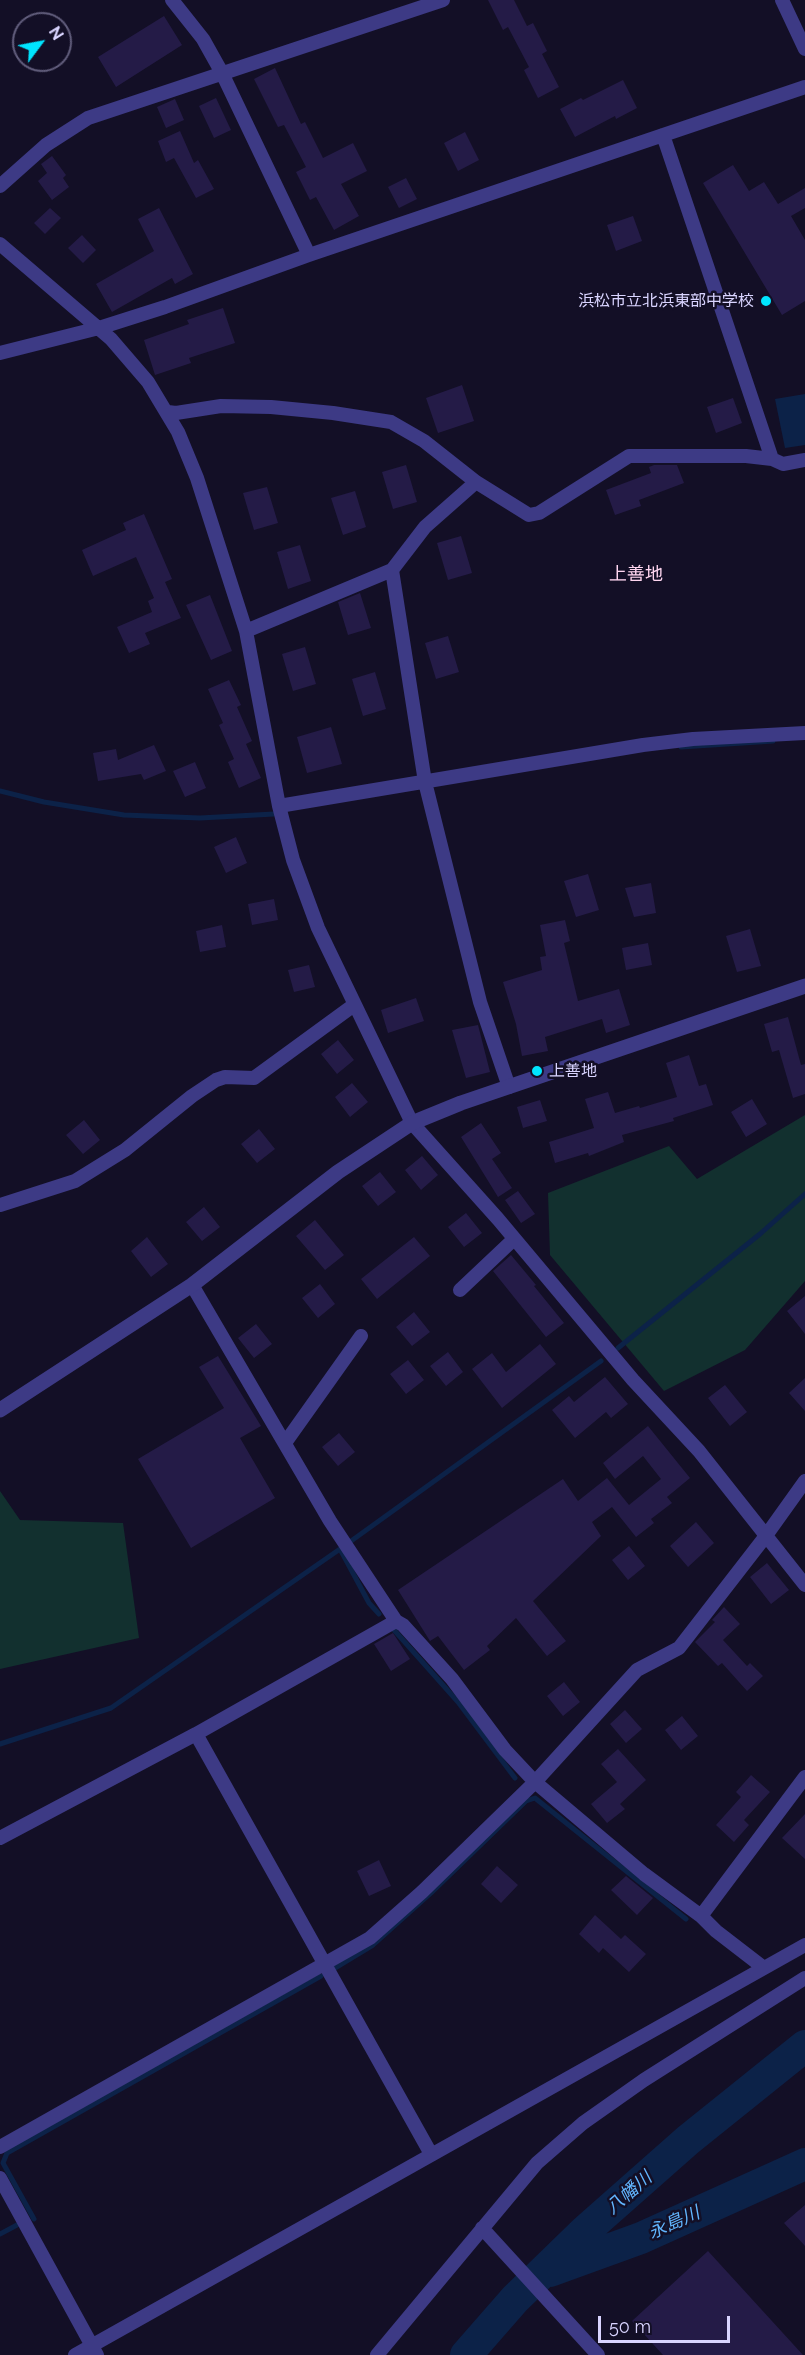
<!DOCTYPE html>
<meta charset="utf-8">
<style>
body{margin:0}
#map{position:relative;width:805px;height:2355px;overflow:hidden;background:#130f26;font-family:Raleway,sans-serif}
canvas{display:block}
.north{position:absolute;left:12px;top:12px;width:60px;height:60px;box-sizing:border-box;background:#130f26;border:2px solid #625e7d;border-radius:50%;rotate:58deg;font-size:16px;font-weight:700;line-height:24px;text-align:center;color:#d9d4ff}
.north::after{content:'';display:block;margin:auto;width:21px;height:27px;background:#00e5ff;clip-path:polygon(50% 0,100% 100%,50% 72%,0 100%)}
.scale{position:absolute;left:598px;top:2316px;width:132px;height:27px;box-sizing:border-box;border:3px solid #d9d4ff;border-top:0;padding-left:8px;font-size:18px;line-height:21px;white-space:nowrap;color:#d9d4ff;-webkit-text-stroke:4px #130f26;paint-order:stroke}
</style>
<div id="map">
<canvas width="805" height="2355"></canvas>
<div class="north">N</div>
<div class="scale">50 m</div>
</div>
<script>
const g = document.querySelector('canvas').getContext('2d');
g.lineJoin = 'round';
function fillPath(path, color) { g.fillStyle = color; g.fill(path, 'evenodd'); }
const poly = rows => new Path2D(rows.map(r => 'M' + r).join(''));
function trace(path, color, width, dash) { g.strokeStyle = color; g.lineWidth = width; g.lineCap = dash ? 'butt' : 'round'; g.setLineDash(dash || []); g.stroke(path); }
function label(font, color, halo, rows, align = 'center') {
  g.font = font + ' Raleway,"Noto Sans JP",sans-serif'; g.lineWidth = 5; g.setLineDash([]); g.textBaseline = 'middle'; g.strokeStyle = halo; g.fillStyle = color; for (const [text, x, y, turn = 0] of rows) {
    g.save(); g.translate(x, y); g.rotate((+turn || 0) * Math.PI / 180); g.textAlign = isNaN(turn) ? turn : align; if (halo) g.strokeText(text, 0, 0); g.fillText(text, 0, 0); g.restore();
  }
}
const green = poly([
 [805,1115,805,1281,745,1350,664,1391,550,1255,548,1193,669,1146,697,1179],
 [0,1491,20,1520,123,1523,139,1638,0,1669]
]);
const water = poly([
 [805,394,805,445,785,448,775,399]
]);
const stream = poly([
 [681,747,773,741],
 [0,791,44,802,124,815,200,818,274,814],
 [618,1348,760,1234,805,1194],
 [340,1549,369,1603,379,1614],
 [394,1630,458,1702,515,1778],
 [0,1744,111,1708,340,1549,601,1361],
 [335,1968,373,1945,431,1893,526,1801,535,1798,686,1919],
 [34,2219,3,2163,7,2153,321,1976],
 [0,2234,17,2225]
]);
const river = poly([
 [550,2271,641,2238,805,2164],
 [466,2355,515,2299,585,2231,688,2140,805,2046]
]);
const building = poly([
 [488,0,514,0,527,26,533,23,547,51,542,54,559,87,538,98,524,70,529,67,508,27,503,30],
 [164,16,182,45,116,87,98,57],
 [275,68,301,124,305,122,323,158,353,143,367,171,341,184,359,216,334,230,316,197,310,200,296,172,306,167,284,125,278,127,254,79],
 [623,80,637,108,616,119,615,116,575,137,560,109,581,98,583,100],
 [216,98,231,130,214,138,199,106],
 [175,99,184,120,166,128,157,107],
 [180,131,194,163,198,160,214,189,196,198,174,158,166,162,158,141],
 [465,132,479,160,458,171,444,143],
 [52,156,66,175,63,178,69,187,52,200,38,181,47,173,41,164],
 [733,165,749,191,764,182,778,204,805,188,805,208,791,216,805,240,805,301,782,315,703,183],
 [406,178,417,199,399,208,388,187],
 [50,208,61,218,45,234,34,223],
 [159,208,193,274,175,284,172,278,112,312,96,284,154,251,138,219],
 [633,216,642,241,616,251,607,225],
 [82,235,96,250,83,263,68,248],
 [223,308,235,343,189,358,191,363,155,375,144,340,189,324,187,320],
 [462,385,474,421,438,433,426,398],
 [733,398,742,423,716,433,707,407],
 [406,465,417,502,393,509,382,472],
 [654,465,677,465,684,483,639,500,641,506,615,515,606,490,651,473,649,467],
 [267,487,278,523,254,530,243,493],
 [355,491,366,527,343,535,331,498],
 [144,514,172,579,165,582,181,618,145,633,150,644,129,653,117,627,152,612,148,601,154,598,136,557,93,576,82,550,126,530,123,523],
 [461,536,472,573,448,580,437,543],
 [300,545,311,581,288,589,277,552],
 [360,593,371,628,348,635,338,602],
 [210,595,232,651,211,660,186,605],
 [448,636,459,672,436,679,425,643],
 [305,647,316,684,293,691,282,654],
 [375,672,386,709,363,716,352,679],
 [229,680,241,705,237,707,252,741,246,744,261,778,239,788,228,762,234,759,219,725,223,723,208,689],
 [331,727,342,764,307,773,297,737],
 [154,745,166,771,144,780,141,774,98,781,93,753,116,749,118,760],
 [195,762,206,788,185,797,173,771],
 [236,837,247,863,226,873,214,847],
 [588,874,599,910,576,917,564,881],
 [651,883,656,913,634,917,625,888],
 [274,899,278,920,252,925,248,904],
 [565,920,570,941,564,943,578,1001,619,989,630,1025,606,1033,602,1019,545,1037,548,1051,522,1056,516,1024,503,982,542,970,540,957,546,956,540,925],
 [222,925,226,947,200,952,196,931],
 [750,929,761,966,737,972,726,936],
 [648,943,652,965,626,970,622,948],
 [309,965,315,987,294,992,288,970],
 [416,998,424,1021,388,1033,381,1010],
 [788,1017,801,1065,805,1064,805,1094,793,1098,779,1050,772,1052,764,1024],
 [478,1025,490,1072,466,1078,452,1030],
 [338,1040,354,1060,337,1074,321,1054],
 [689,1055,699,1086,706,1084,713,1105,673,1118,674,1121,622,1135,624,1142,589,1156,588,1153,555,1163,549,1142,594,1128,585,1099,608,1092,615,1113,639,1106,640,1108,677,1097,666,1063],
 [352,1083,368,1102,350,1117,335,1097],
 [752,1099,767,1124,746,1137,731,1112],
 [540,1100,547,1121,523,1128,517,1107],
 [84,1120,100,1140,83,1154,66,1135],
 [481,1123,501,1153,492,1159,512,1188,498,1197,461,1137],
 [259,1129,275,1149,257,1163,241,1144],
 [422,1156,438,1175,421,1190,405,1170],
 [380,1172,396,1192,378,1206,362,1186],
 [518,1191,535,1214,521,1223,505,1200],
 [204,1207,220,1227,202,1241,186,1222],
 [466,1213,482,1233,464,1247,448,1227],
 [315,1220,344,1255,325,1270,296,1236],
 [147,1237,168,1264,151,1277,131,1251],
 [414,1237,430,1256,377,1299,361,1279],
 [511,1255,536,1285,534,1286,564,1323,546,1337,493,1271],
 [320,1284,335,1304,318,1318,302,1298],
 [805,1296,805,1334,787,1311],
 [414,1312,430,1332,412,1346,396,1327],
 [256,1324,272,1344,254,1358,238,1338],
 [540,1344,556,1364,502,1408,472,1369,492,1353,506,1372],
 [448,1352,463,1372,446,1386,430,1366],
 [218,1356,261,1426,240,1438,275,1498,191,1548,138,1459,224,1408,199,1367],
 [408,1360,424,1380,406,1394,390,1374],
 [605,1377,628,1404,611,1418,606,1412,575,1438,552,1410,569,1396,574,1402],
 [805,1378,805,1411,789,1393],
 [725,1385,747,1412,730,1426,708,1398],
 [648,1426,690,1478,667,1497,672,1503,651,1519,654,1523,636,1537,612,1507,592,1522,601,1536,533,1601,566,1641,547,1656,516,1618,487,1646,490,1650,464,1670,438,1636,430,1641,398,1590,563,1479,578,1501,607,1478,629,1505,661,1479,643,1456,615,1479,603,1463],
 [339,1433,355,1452,338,1466,322,1447],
 [696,1522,714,1543,688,1567,670,1546],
 [629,1546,645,1566,628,1580,612,1560],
 [767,1563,789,1590,771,1604,750,1577],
 [724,1607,740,1624,723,1640,747,1666,750,1663,763,1676,747,1691,722,1663,718,1666,695,1642,715,1622,712,1620],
 [393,1633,410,1659,391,1671,374,1644],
 [564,1682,580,1702,563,1716,547,1696],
 [625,1710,642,1729,626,1743,610,1724],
 [682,1716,698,1736,681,1750,665,1730],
 [618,1749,646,1780,620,1804,625,1809,607,1823,591,1804,617,1782,601,1764],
 [751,1775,770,1792,744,1820,749,1825,734,1842,716,1825,741,1797,736,1792],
 [805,1814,805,1859,782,1838],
 [379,1860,391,1886,369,1896,357,1871],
 [497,1866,518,1885,501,1903,481,1884],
 [626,1876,653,1898,637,1915,611,1890],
 [595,1915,621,1939,625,1935,646,1954,629,1972,603,1948,599,1953,579,1934],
 [805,2205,805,2246,784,2223],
 [708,2251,803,2355,663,2355,632,2321]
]);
const minor = poly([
 [172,0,203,39,222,73,309,255],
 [782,0,805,49],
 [663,135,772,459,783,464,805,460],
 [0,186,46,145,88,118,443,0],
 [0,244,111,339,148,382,178,432,197,478,246,631,279,806,293,860,318,928,412,1123,498,1219,633,1380,699,1451,805,1585],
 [0,353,99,328,165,307,309,255,805,87],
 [168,412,176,413,221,406,271,407,333,413,391,422,424,441,476,482,529,515,539,513,629,456,746,456,772,459],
 [392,570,425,782,480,1002,509,1087],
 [246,631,392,570,425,527,476,482],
 [279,806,643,745,693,739,805,733],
 [0,1205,75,1181,125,1150,192,1096,216,1080,225,1077,254,1078,354,1005],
 [192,1285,330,1521,396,1621,403,1625,452,1679,505,1750,535,1782,644,1874,701,1916,716,1931,764,1968],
 [460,1290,514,1239],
 [285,1443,361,1336],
 [196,1734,431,2154],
 [0,1838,196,1734,396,1621],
 [701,1916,805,1777],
 [0,2147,370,1938,422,1892,535,1782,637,1670,679,1648,765,1537,805,1481],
 [0,2178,97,2355],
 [482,2228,598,2355],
 [75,2355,805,1945],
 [377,2355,537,2163,583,2123,644,2080,805,1978]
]);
const tertiary = poly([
 [0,1410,192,1285,338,1172,412,1123,461,1103,805,986]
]);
const markers = [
 [766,301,6,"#00e5ff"],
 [537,1071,6,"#00e5ff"]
];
const poiNames = [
 ["浜松市立北浜東部中学校",754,301],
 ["上善地",549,1071,"left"]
];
const neighbourhoodNames = [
 ["上善地",636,575]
];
const waterNames = [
 ["八幡川",629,2193,-41],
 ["永島川",674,2223,-24]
];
fillPath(green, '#12302f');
fillPath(water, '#0c2248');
trace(stream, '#0c2248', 5);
trace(river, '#0c2248', 32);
fillPath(building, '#241b47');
trace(minor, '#3d3a85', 14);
trace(tertiary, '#3d3a85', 15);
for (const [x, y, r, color] of markers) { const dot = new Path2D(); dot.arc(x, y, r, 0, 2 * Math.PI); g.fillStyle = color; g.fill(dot); trace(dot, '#130f26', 2); }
label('16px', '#d9d4ff', '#130f26', poiNames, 'right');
label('18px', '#ffd6f0', '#130f26', neighbourhoodNames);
label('italic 18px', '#62b6ff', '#130f26', waterNames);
</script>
